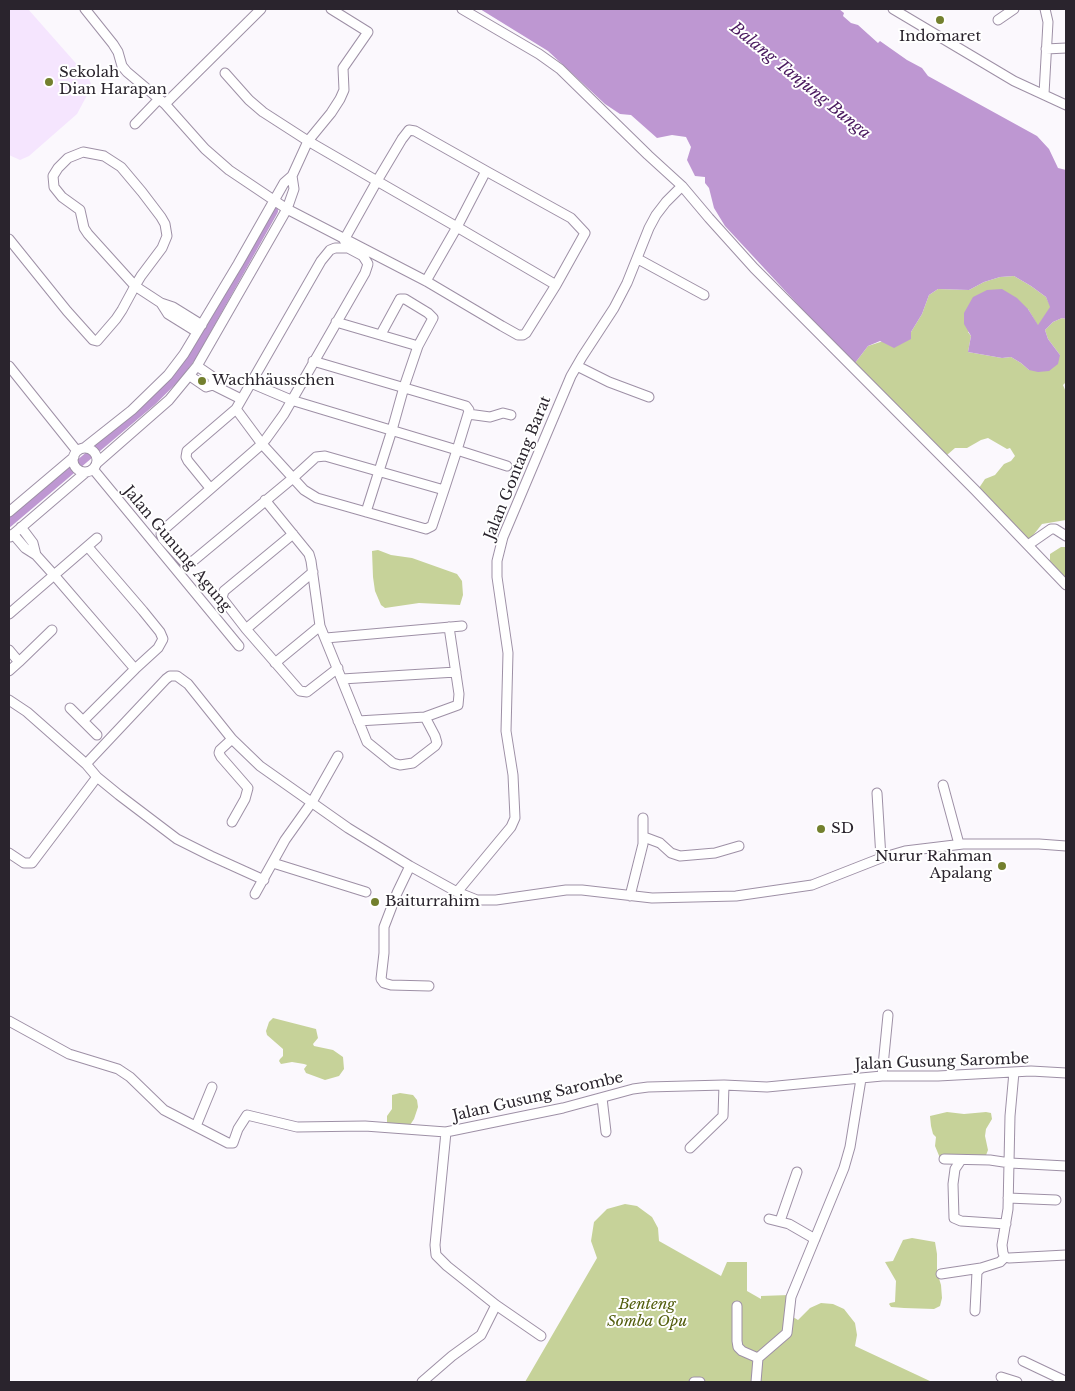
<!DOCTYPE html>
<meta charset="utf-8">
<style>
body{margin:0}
#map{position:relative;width:1075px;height:1391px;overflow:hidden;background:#fbf8fd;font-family:"Libre Baskerville",serif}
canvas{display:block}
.frame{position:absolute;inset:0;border:10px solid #2a242d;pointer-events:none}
</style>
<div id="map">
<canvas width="1075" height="1391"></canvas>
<div class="frame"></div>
</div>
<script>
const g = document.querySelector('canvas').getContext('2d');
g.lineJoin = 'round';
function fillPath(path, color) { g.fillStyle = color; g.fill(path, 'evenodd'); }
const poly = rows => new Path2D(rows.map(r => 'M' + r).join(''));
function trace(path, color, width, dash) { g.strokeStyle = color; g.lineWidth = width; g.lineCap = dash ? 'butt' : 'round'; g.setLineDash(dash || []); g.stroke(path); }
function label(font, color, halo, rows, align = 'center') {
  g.font = font + ' "Libre Baskerville",serif'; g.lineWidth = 4; g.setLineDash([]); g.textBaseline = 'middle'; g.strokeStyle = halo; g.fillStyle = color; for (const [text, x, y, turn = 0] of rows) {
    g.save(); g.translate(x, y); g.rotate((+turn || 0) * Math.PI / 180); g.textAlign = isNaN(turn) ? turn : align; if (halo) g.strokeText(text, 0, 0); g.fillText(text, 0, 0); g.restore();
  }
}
const built = poly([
 [9,9,28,9,88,77,92,86,77,114,29,156,20,160,9,155]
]);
const green = poly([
 [1014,276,1031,286,1046,297,1051,307,1038,326,1028,309,968,332,971,336,968,352,1002,358,1011,357,1021,363,1029,370,1060,355,1048,339,1045,330,1053,322,1062,318,1066,319,1066,382,1063,385,1066,392,1066,520,1042,524,1031,538,1027,541,979,488,985,479,995,475,1004,464,1011,461,1015,456,1010,448,1007,449,988,438,981,440,967,448,955,448,947,455,941,456,855,363,868,346,911,332,922,314,929,295,938,289,969,290,984,282,1000,277],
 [1061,547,1066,547,1066,584,1046,559,1050,560,1050,554],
 [378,550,391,555,412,558,457,574,462,581,463,595,460,605,419,603,385,608,381,605,375,591,373,577,372,551],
 [273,1018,316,1029,318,1038,313,1044,314,1046,333,1050,343,1057,344,1069,339,1076,325,1080,306,1073,304,1069,307,1065,304,1064,292,1062,281,1064,279,1061,280,1059,283,1056,283,1049,267,1035,266,1031,269,1022],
 [400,1093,413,1095,417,1100,418,1107,414,1119,410,1125,405,1126,387,1124,387,1116,392,1109,392,1095],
 [947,1112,964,1114,986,1112,991,1113,992,1119,986,1129,985,1136,988,1150,985,1158,944,1162,940,1158,935,1146,936,1137,933,1134,931,1126,930,1116],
 [625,1204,637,1206,652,1217,658,1228,659,1241,721,1276,727,1262,747,1262,747,1291,761,1299,761,1296,789,1295,788,1314,798,1320,810,1308,821,1303,833,1304,844,1309,855,1323,857,1335,855,1346,932,1382,525,1382,597,1258,591,1241,594,1222,607,1209],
 [912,1238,935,1242,937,1254,937,1272,941,1285,942,1298,940,1306,934,1309,904,1308,891,1307,889,1304,890,1303,895,1302,896,1281,885,1262,893,1261,903,1240]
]);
const water = poly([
 [480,9,839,9,844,13,843,16,851,23,858,25,878,43,880,41,907,60,922,68,928,76,1037,136,1049,149,1058,168,1066,170,1066,319,1062,318,1053,322,1045,330,1048,339,1060,355,1058,364,1049,371,1038,372,1029,370,1021,363,1011,357,1002,358,968,352,971,336,964,324,964,313,973,297,987,290,1002,289,1017,298,1028,309,1038,325,1050,307,1046,297,1031,286,1014,276,1000,277,984,282,969,290,938,289,929,295,922,314,911,332,911,339,894,348,880,341,868,346,855,363,815,323,725,226,714,208,709,188,705,183,705,177,695,176,687,160,691,147,686,137,672,135,657,138,631,115,620,114,605,104,548,51]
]);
const canal = poly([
 [9,523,153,401,176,378,192,357,274,211]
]);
const minor = poly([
 [85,9,113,44,118,52,122,66,127,72,165,104,205,149,229,170,287,209,426,281,502,326,518,335,523,335,526,333,556,285,585,233,571,218,486,171],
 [462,9,539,54,560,69,648,155,682,186,709,218,754,268,975,490,1066,585],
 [893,9,1014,81,1066,105],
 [998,20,1014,9],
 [1046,49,1066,48],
 [225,73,249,100,263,112,308,141,377,181,457,227,486,171,415,131,409,130,402,139,377,181,344,240],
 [1044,94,1048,22,1045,9],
 [165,104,261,9],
 [135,124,159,99],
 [9,239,67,311,93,340,97,341,116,319,122,310,135,286,141,276,162,248,167,236,165,224,161,217,142,192,121,167,104,156,83,152,68,158,58,168,53,176,54,187,62,197,80,210,84,228,88,234,135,286,161,303,173,307,202,325],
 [638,259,704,295],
 [426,281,457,227,556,285],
 [161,303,168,314,197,332],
 [336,322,418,346,404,387,392,430,366,512],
 [381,334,399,301,400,299,405,299,428,313,433,318,418,346],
 [9,366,77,451],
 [197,366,213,377,213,385],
 [577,366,609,382,649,397],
 [190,376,206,387,213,385,241,399],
 [251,383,291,400,457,450,468,414,469,410,466,406,313,361],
 [468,414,490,417,503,413,511,415],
 [84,448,132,410,168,375,184,354,238,264,284,183,292,176,308,141,331,113,340,99,344,90,343,68,368,32,331,9],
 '73 460a12 12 0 1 1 24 0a12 12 0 1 1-24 0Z',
 [97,463,169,400,197,366,287,209,294,189,292,176],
 [93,469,239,646],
 [210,488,188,461,186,457,187,451,236,409,321,261,330,250,335,248,348,248,363,256,368,264,365,273,284,414,266,439,262,444,162,531,161,534,163,539,184,562,193,561,293,478,262,444,236,409],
 [444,490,432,526,426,529,317,498,304,490,293,478,316,457,325,456,444,490,457,450,507,466],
 [265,500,309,554,311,561,320,626,367,742,393,763,400,765,413,763,435,746,437,743,435,736,425,717],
 [9,512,74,457],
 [21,527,33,543,36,555],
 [13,534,25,548,36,555,54,575,135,669],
 [293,534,224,591,222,598,246,629,300,691,307,692,338,668],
 [10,537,86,472],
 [1028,545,1051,529,1055,529,1066,536],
 [88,547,143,611,160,632,163,639,158,648,135,669,83,721,97,735],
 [9,614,97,538],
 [246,629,313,572],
 [326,638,462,626],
 [9,650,19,662,9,671],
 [19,662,52,630],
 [275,663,320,626],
 [342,679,456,672],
 [9,700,27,712,86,764,166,679,170,676,177,676,188,684,232,739,260,766,348,828,410,866,457,892,477,900,496,900,566,890,582,890,652,898,736,896,812,885,881,858,905,851,963,844,1039,844,1066,846],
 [70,708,83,721],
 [358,721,425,717,458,705,459,694,449,627],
 [232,739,220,750,219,753,221,757,248,788,245,799,232,822],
 [86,764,97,777,119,795,177,839,211,856,264,880],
 [943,785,959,844],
 [877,793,881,858],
 [644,837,660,843,671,853,680,856,715,853,739,846],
 [9,853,24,863,32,863,97,777],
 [273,863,366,892],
 [410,866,397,893,384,927,384,953,381,979,384,983,391,985,429,986],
 [457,892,511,827,515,818,513,775,506,731,508,653,497,577,497,561,503,537,571,376,582,357,614,308,627,283,649,228,656,215,666,202,682,186],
 [255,894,285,840,312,802,338,756],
 [630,896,643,844,643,818],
 [9,1021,69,1054,118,1069,130,1077,164,1110,228,1143,233,1143,238,1129,247,1115,297,1127,365,1126,446,1132,563,1108,633,1089,648,1087,724,1085,767,1087,882,1076,938,1076,1031,1071,1066,1073],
 [1014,1072,1010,1116,1008,1209,1002,1245,1003,1253,1005,1257,1009,1258,1066,1255],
 [882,1076,888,1015],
 [602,1098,606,1132],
 [196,1126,212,1087],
 [446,1132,435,1245,436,1255,447,1266,496,1305,541,1336],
 [690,1148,723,1116,724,1085],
 [944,1159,990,1160,1010,1163,1066,1166],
 [961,1160,955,1169,953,1184,954,1218,961,1221,1006,1224],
 [1008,1198,1056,1200],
 [769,1219,789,1224,815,1239],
 [780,1221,797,1172],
 [941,1274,981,1268],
 [737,1306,737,1341,738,1347,742,1351,758,1358],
 [975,1311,977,1272,981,1268,1000,1262,1005,1257],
 [1023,1361,1063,1380],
 [1001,1377,1017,1382],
 [422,1382,452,1356,481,1335,496,1305],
 [694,1382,700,1382],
 [756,1382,758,1358,787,1333,791,1297,844,1168,850,1147,861,1079]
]);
const markers = [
 [940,20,5,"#73802e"],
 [49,82,5,"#73802e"],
 [202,381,5,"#73802e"],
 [821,829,5,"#73802e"],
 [1002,866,5,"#73802e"],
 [375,902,5,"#73802e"]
];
const poiNames = [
 ["Indomaret",940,37,"center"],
 ["Sekolah",59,73],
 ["Dian Harapan",59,90],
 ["Wachhäusschen",212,381],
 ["SD",831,829],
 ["Nurur Rahman",992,857,"right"],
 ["Apalang",992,874,"right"],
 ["Baiturrahim",385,902]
];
const streetNames = [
 ["Jalan Gontang Barat",518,468,-68],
 ["Jalan Gunung Agung",177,549,50],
 ["Jalan Gusung Sarombe",942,1062,-2],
 ["Jalan Gusung Sarombe",538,1097,-13]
];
const parkNames = [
 ["Benteng",647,1305],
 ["Somba Opu",647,1322]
];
const waterNames = [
 ["Balang Tanjung Bunga",800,81,39]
];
fillPath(built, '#f5e5fe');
fillPath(green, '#c6d299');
fillPath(water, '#be97d2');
trace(canal, '#be97d2', 8);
trace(minor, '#9e90a6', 11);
trace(minor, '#fff', 9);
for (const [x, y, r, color] of markers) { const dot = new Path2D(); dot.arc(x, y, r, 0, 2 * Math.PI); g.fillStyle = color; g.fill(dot); trace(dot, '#fff', 2); }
label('15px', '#2a242d', '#fff', poiNames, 'left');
label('15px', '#2a242d', '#fff', streetNames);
label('italic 15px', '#525d0d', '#fff', parkNames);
label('italic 16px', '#4a195f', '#fff', waterNames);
</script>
